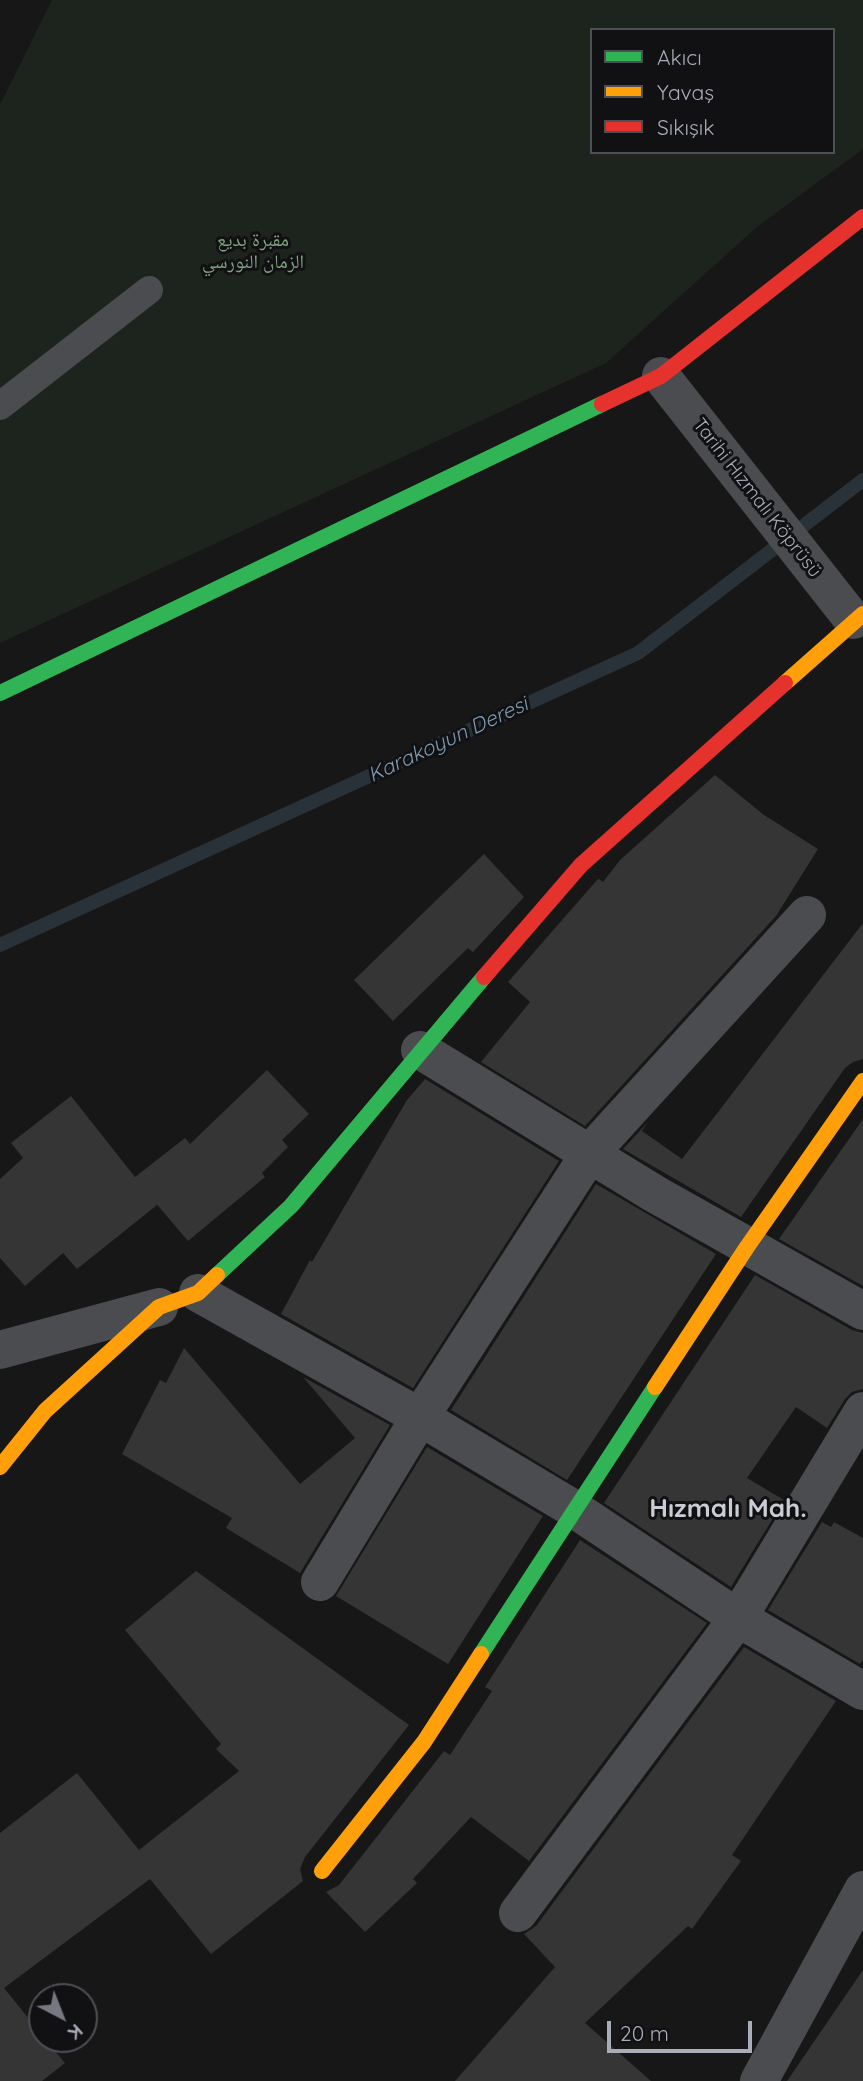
<!DOCTYPE html>
<meta charset="utf-8">
<style>
body{margin:0}
#map{position:relative;width:863px;height:2081px;overflow:hidden;background:#171717;font-family:Quicksand,sans-serif}
canvas{display:block}
.legend{position:absolute;left:590px;top:28px;width:245px;height:126px;box-sizing:border-box;background:#111113;border:2px solid #4d4f55;margin:0;padding:9px 12px;list-style:none;font-size:21px;color:#a8adb8}
.legend li{display:flex;align-items:center;gap:14px;height:35px}
.legend b{width:35px;border:2px solid #4d4f55}
.north{position:absolute;left:28px;top:1983px;width:70px;height:70px;box-sizing:border-box;background:#111113;border:2px solid #4d4f55;border-radius:50%;rotate:138deg;font-size:19px;font-weight:700;line-height:28px;text-align:center;color:#a8adb8}
.north::after{content:'';display:block;margin:auto;width:24px;height:32px;background:#757880;clip-path:polygon(50% 0,100% 100%,50% 72%,0 100%)}
.scale{position:absolute;left:607px;top:2021px;width:145px;height:32px;box-sizing:border-box;border:4px solid #a8adb8;border-top:0;padding-left:9px;font-size:21px;line-height:24px;white-space:nowrap;color:#a8adb8;-webkit-text-stroke:5px #111113;paint-order:stroke}
</style>
<div id="map">
<canvas width="863" height="2081"></canvas>
<ul class="legend">
<li><b style="height:9px;background:#30b455"></b>Akıcı</li>
<li><b style="height:9px;background:#ff9f0a"></b>Yavaş</li>
<li><b style="height:9px;background:#e5322d"></b>Sıkışık</li>
</ul>
<div class="north">K</div>
<div class="scale">20 m</div>
</div>
<script>
const g = document.querySelector('canvas').getContext('2d');
g.lineJoin = 'round';
function fillPath(path, color) { g.fillStyle = color; g.fill(path, 'evenodd'); }
const poly = rows => new Path2D(rows.map(r => 'M' + r).join(''));
function trace(path, color, width, dash) { g.strokeStyle = color; g.lineWidth = width; g.lineCap = dash ? 'butt' : 'round'; g.setLineDash(dash || []); g.stroke(path); }
function label(font, color, halo, rows, align = 'center') {
  g.font = font + ' Quicksand,"Noto Naskh Arabic",sans-serif'; g.lineWidth = 6; g.setLineDash([]); g.textBaseline = 'middle'; g.strokeStyle = halo; g.fillStyle = color; for (const [text, x, y, turn = 0] of rows) {
    g.save(); g.translate(x, y); g.rotate((+turn || 0) * Math.PI / 180); g.textAlign = isNaN(turn) ? turn : align; if (halo) g.strokeText(text, 0, 0); g.fillText(text, 0, 0); g.restore();
  }
}
const green = poly([
 [52,0,863,0,863,149,758,226,606,363,0,643,0,105],
 [592,30,833,30,833,152,592,152]
]);
const stream = poly([
 [0,945,638,653,863,480]
]);
const building = poly([
 [715,775,764,815,818,849,776,916,585,1126,481,1062,530,1002,508,982,597,880,599,879,603,882,620,860],
 [484,854,524,897,473,952,468,948,393,1021,354,980],
 [863,923,863,1059,853,1062,845,1068,741,1217,623,1149,648,1122,642,1131,682,1159],
 [267,1070,309,1114,282,1140,288,1147,262,1173,265,1177,188,1241,154,1201,157,1205,77,1269,63,1253,25,1286,0,1258,0,1179,23,1158,11,1143,71,1096,135,1177,185,1138,190,1144],
 [425,1079,559,1161,413,1388,281,1314,310,1260,312,1262,407,1100],
 [863,1119,863,1286,779,1239],
 [596,1184,716,1254,567,1480,451,1410],
 [755,1275,852,1330,863,1333,863,1389,852,1392,845,1399,827,1428,796,1407,747,1478,784,1500,731,1587,604,1503],
 [184,1348,300,1484,355,1438,303,1377,390,1425,300,1573,226,1528,232,1518,122,1454,160,1380,166,1383],
 [427,1447,543,1516,448,1664,336,1596],
 [822,1522,831,1527,834,1522,863,1538,863,1660,860,1664,768,1610],
 [580,1540,707,1623,529,1861,471,1817,413,1879,417,1883,365,1932,326,1892,339,1885,444,1751,450,1755,492,1691,485,1687],
 [196,1571,409,1725,305,1857,300,1869,303,1881,211,1954,150,1879,4,1988,42,2035,42,2039,45,2039,65,2063,42,2081,0,2081,0,1833,77,1773,139,1850,239,1771,216,1749,221,1744,125,1630],
 [744,1647,836,1701,732,1855,741,1861,692,1929,688,1926,585,2023,651,2081,455,2081,555,1967,524,1934,536,1926],
 [863,1970,863,2081,787,2081]
]);
const lane = poly([
 [0,406,149,290]
]);
const street = poly([
 [661,376,853,620],
 [420,1050,655,1194,863,1311],
 [198,1293,420,1417,574,1509,738,1618,863,1691],
 [0,1350,159,1307],
 [320,1582,420,1417,590,1153,807,915],
 [518,1913,738,1618,863,1411],
 [759,2081,863,1890]
]);
const fast = poly([
 [0,693,602,404],
 [217,1275,291,1206,484,977],
 [481,1654,655,1387]
]);
const slow = poly([
 [785,683,863,614],
 [655,1387,747,1247,863,1081],
 [0,1467,45,1411,159,1307,198,1293,217,1275],
 [322,1871,424,1742,481,1654]
]);
const jam = poly([
 [602,404,661,376,863,217],
 [484,977,581,865,785,683]
]);
const parkNames = [
 ["مقبرة بديع",253,240],
 ["الزمان النورسي",253,262]
];
const streetNames = [
 ["Tarihi Hızmalı Köprüsü",757,498,52]
];
const waterNames = [
 ["Karakoyun Deresi",448,740,-25]
];
const districtNames = [
 ["Hızmalı Mah.",728,1509]
];
fillPath(green, '#1d241e');
trace(stream, '#2a3239', 14);
fillPath(building, '#353536');
trace(lane, '#4b4c50', 28);
trace(street, '#4b4c50', 38);
trace(fast, '#30b455', 16);
trace(slow, '#ff9f0a', 16);
trace(jam, '#e5322d', 16);
label('19px', '#7fa381', '#111113', parkNames);
label('19px', '#a8adb8', '#111113', streetNames);
label('italic 21px', '#7f9bb3', '#111113', waterNames);
label('bold 26px', '#c9ccd4', '#111113', districtNames);
</script>
